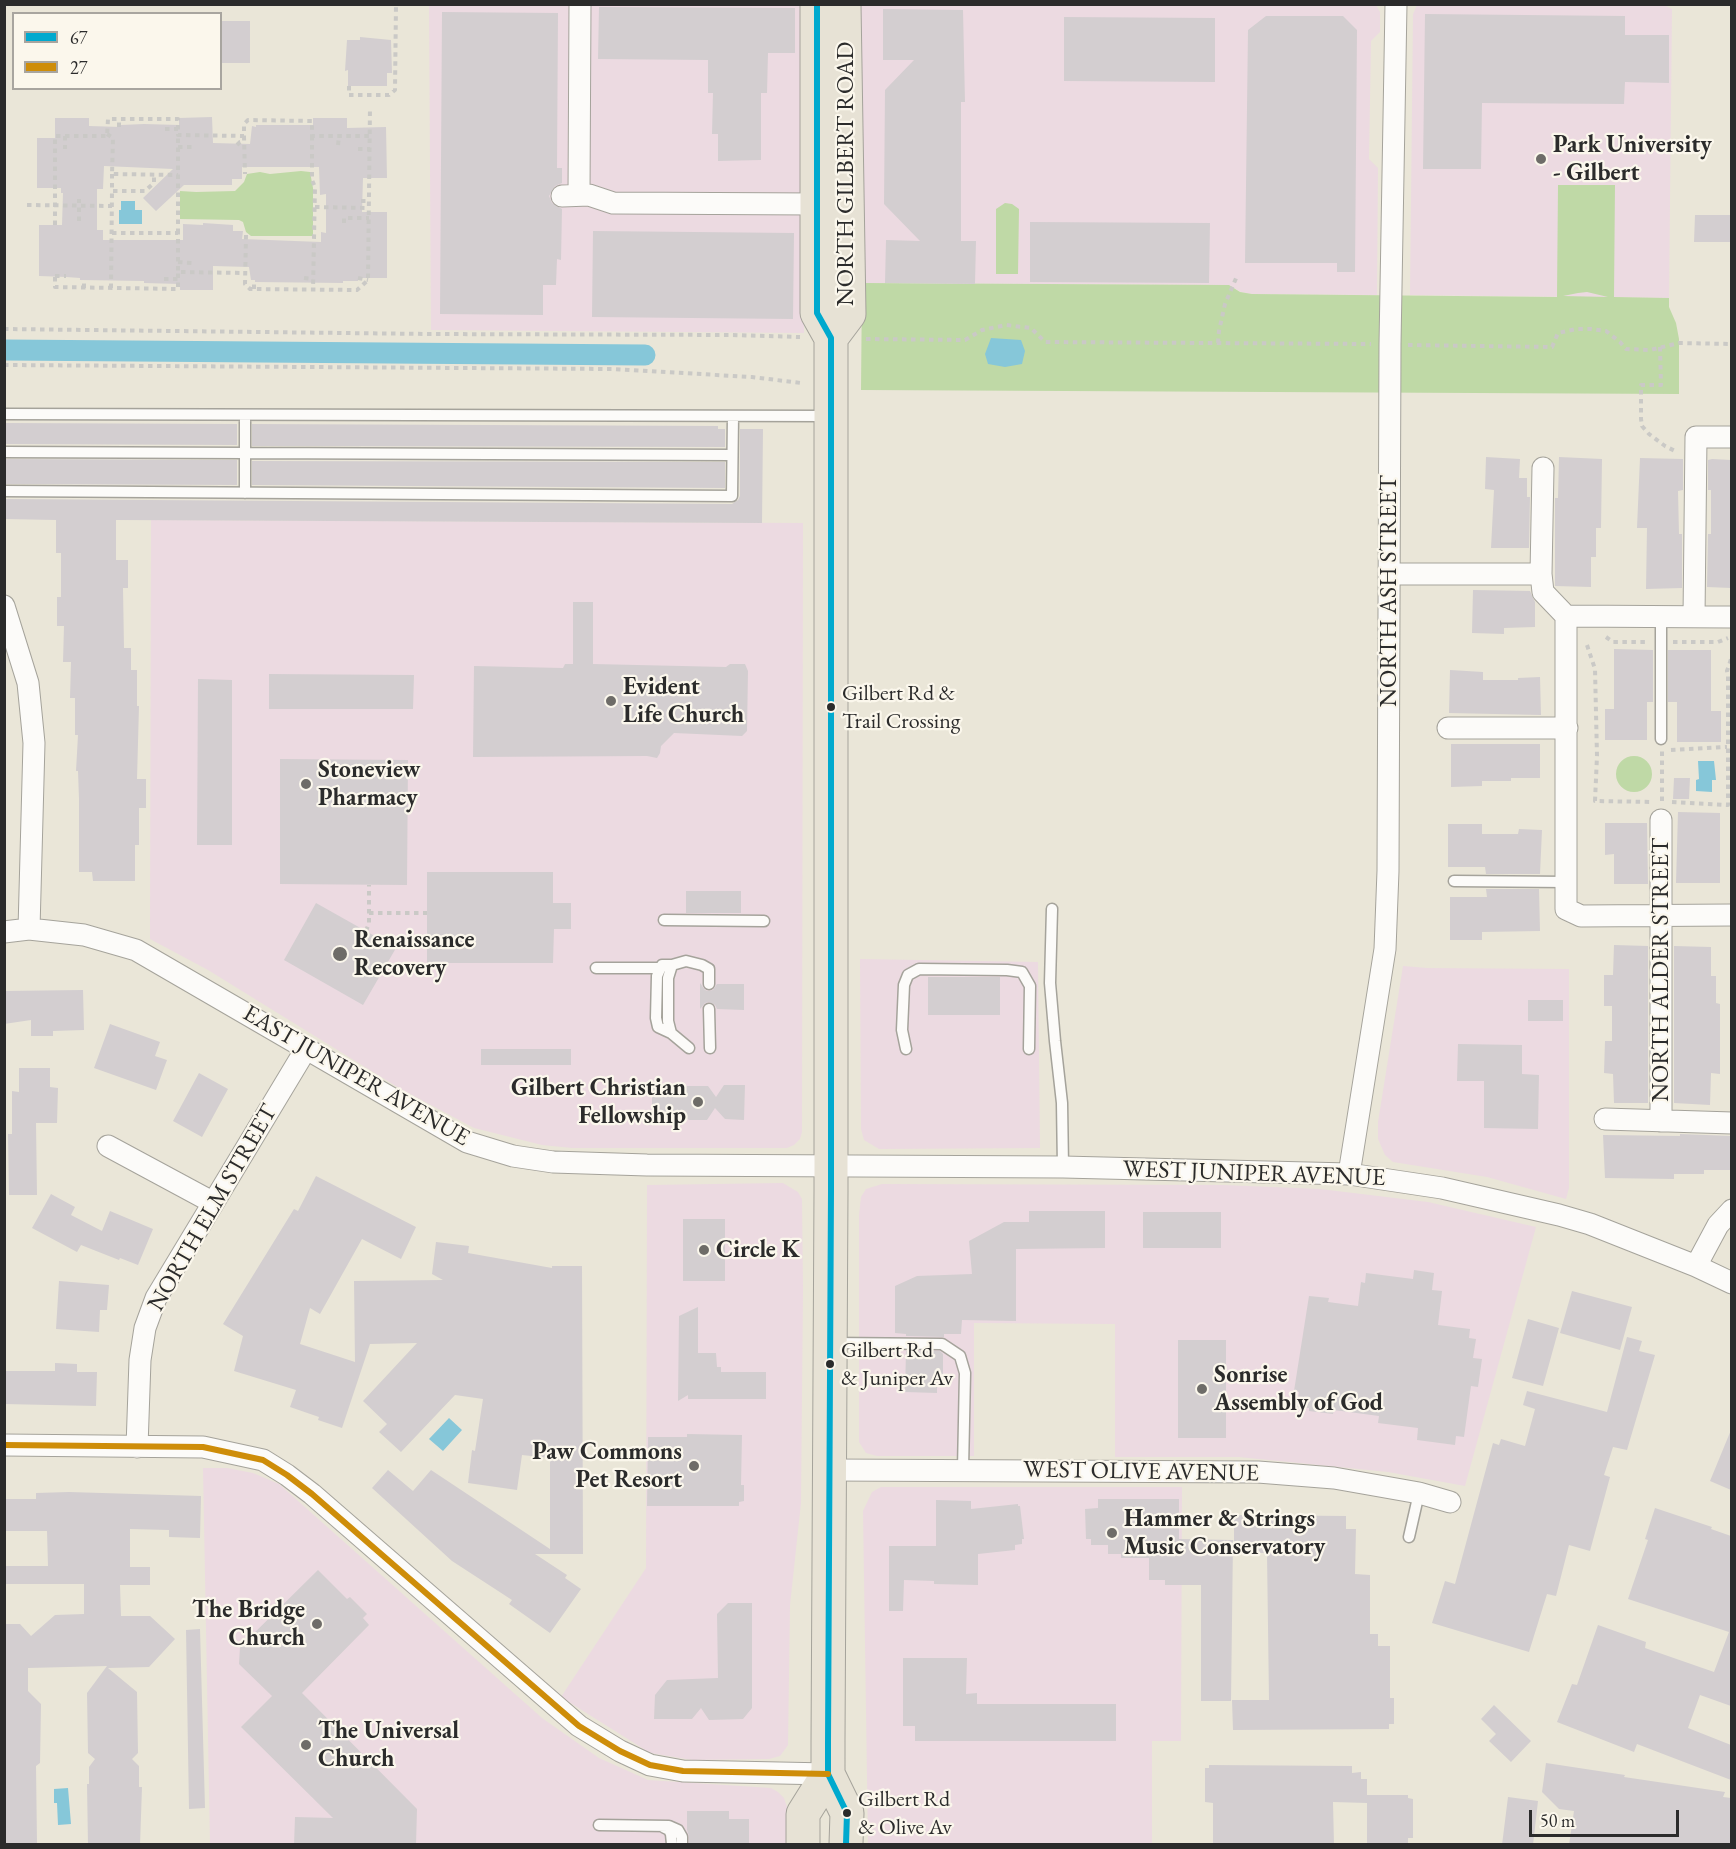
<!DOCTYPE html>
<style>
body{margin:0}
#map{position:relative;width:1736px;height:1849px;overflow:hidden;background:#eae6d8;font-family:"EB Garamond",serif}
canvas{display:block}
.frame{position:absolute;inset:0;border:6px solid #2b2b2b;pointer-events:none}
.legend{position:absolute;left:12px;top:12px;width:210px;height:78px;box-sizing:border-box;background:#fbf7ec;border:2px solid #a8a59f;margin:0;padding:8px 10px;list-style:none;font-size:18px;color:#2b2b2b}
.legend li{display:flex;align-items:center;gap:12px;height:30px}
.legend b{width:30px;border:2px solid #a8a59f}
.scale{position:absolute;left:1529px;top:1810px;width:150px;height:27px;box-sizing:border-box;border:3px solid #2b2b2b;border-top:0;padding-left:8px;font-size:18px;line-height:21px;white-space:nowrap;color:#2b2b2b;-webkit-text-stroke:4px #fbf7ec;paint-order:stroke}
</style>
<div id="map">
<canvas width="1736" height="1849"></canvas>
<div class="frame"></div>
<ul class="legend">
<li><b style="height:8px;background:#00a9ce"></b>67</li>
<li><b style="height:8px;background:#ce8d09"></b>27</li>
</ul>
<div class="scale">50 m</div>
</div>
<script>
const g = document.querySelector('canvas').getContext('2d');
g.lineJoin = 'round';
function fillPath(path, color) { g.fillStyle = color; g.fill(path, 'evenodd'); }
const poly = rows => new Path2D(rows.map(r => 'M' + r).join(''));
function trace(path, color, width, dash) { g.strokeStyle = color; g.lineWidth = width; g.lineCap = dash ? 'butt' : 'round'; g.setLineDash(dash || []); g.stroke(path); }
function label(font, color, halo, rows, align = 'center') {
  g.font = font + ' "EB Garamond",serif'; g.lineWidth = 4.5; g.setLineDash([]); g.textBaseline = 'middle'; g.strokeStyle = halo; g.fillStyle = color; for (const [text, x, y, turn = 0] of rows) {
    g.save(); g.translate(x, y); g.rotate((+turn || 0) * Math.PI / 180); g.textAlign = isNaN(turn) ? turn : align; if (halo) g.strokeText(text, 0, 0); g.fillText(text, 0, 0); g.restore();
  }
}
const built = poly([
 [860,4,1312,6,1376,5,1380,12,1380,32,1371,41,1369,159,1378,168,1377,295,1252,294,1241,292,1229,285,862,283],
 [1662,4,1672,9,1669,298,1410,295,1413,14,1417,5],
 [429,5,803,5,804,333,431,330],
 [151,520,803,523,802,1132,800,1139,794,1145,787,1148,572,1148,542,1145,474,1128,399,1088,208,970,150,939],
 [860,959,1038,962,1040,1148,879,1149,864,1140,861,1129],
 [1403,966,1427,968,1569,969,1569,1188,1566,1199,1487,1177,1393,1162,1385,1155,1378,1139,1378,1122],
 [783,1183,798,1192,802,1199,803,1290,801,1503,790,1605,788,1745,780,1756,769,1759,692,1760,650,1753,561,1697,646,1568,647,1185],
 [882,1184,1223,1185,1320,1189,1428,1202,1536,1227,1465,1486,1388,1472,1239,1457,1115,1457,1115,1324,974,1323,974,1456,877,1456,866,1453,859,1442,859,1215,861,1197,866,1189],
 [203,1468,227,1468,253,1473,279,1484,542,1718,599,1758,648,1780,771,1788,778,1792,784,1798,787,1807,786,1844,210,1844],
 [881,1487,1182,1487,1181,1741,1152,1741,1152,1844,868,1844,863,1511,872,1492]
]);
const green = poly([
 [301,171,310,172,313,188,313,236,251,236,246,232,243,222,239,220,180,219,180,191,196,192,235,191,244,182,247,174,260,172,270,174],
 [1558,185,1615,185,1614,297,1669,298,1669,307,1676,323,1679,339,1679,394,861,390,862,283,1229,285,1240,292,1252,294,1557,297],
 [1587,292,1608,297,1563,296,1578,293],
 [1005,203,1012,204,1019,209,1018,274,996,274,996,209],
 '1616 774a18 18 0 1 1 36 0a18 18 0 1 1-36 0Z'
]);
const water = poly([
 [121,201,135,201,135,210,142,210,142,224,119,224,119,210,121,210],
 [991,338,1021,340,1025,351,1022,364,1005,367,988,364,985,354],
 [1698,761,1714,761,1716,780,1712,780,1712,792,1696,791,1696,780,1699,779],
 [449,1418,462,1430,443,1451,429,1439],
 [68,1788,71,1824,58,1825,57,1803,54,1803,54,1789]
]);
const canal = poly([
 [4,350,645,355]
]);
const building = poly([
 [599,7,795,8,795,53,768,53,767,93,761,93,761,160,718,161,718,134,712,134,713,93,708,93,708,60,598,59],
 [883,9,963,10,965,102,961,102,961,241,976,241,975,284,885,283,886,240,920,241,884,204,885,90,914,60,883,60],
 [442,12,558,13,557,168,562,168,562,183,555,186,549,196,552,203,562,209,561,260,557,259,556,285,543,285,543,315,440,314],
 [1425,14,1625,16,1625,35,1669,35,1669,83,1625,82,1624,104,1482,103,1481,169,1423,169],
 [1266,16,1343,16,1357,30,1355,272,1337,272,1337,263,1245,263,1248,30],
 [1064,17,1215,18,1215,82,1064,81],
 [220,21,250,21,250,63,220,63],
 [360,37,391,40,392,73,387,73,387,86,348,86,348,70,345,71,347,40,360,40],
 [212,117,213,143,250,144,252,126,256,127,256,125,313,125,313,118,347,118,347,128,386,127,387,178,363,178,362,212,387,212,387,278,358,278,358,281,343,281,343,283,255,282,255,280,251,280,249,267,213,266,213,290,180,290,180,284,144,283,144,281,80,280,80,278,66,277,39,276,39,225,62,225,63,193,61,193,61,188,37,188,37,138,55,138,55,118,89,118,89,126,121,127,121,125,144,124,179,125,179,118],
 [104,166,173,169,143,198,156,211,184,185,232,185,232,179,242,179,242,167,319,167,320,195,326,194,326,233,321,232,321,242,242,239,243,231,233,231,233,225,203,223,203,225,183,224,183,240,103,240,103,230,97,230,97,189,103,189],
 [1695,215,1731,215,1731,242,1694,242],
 [1030,222,1210,223,1209,283,1030,282],
 [593,231,794,233,793,319,592,317],
 [4,423,237,424,237,445,4,444],
 [252,424,718,426,718,429,725,429,725,447,252,446],
 [740,429,763,429,762,523,116,520,116,560,128,560,128,588,123,588,124,648,131,648,131,670,137,670,137,706,139,706,137,779,146,779,146,808,139,808,139,845,135,845,135,881,93,881,92,872,79,872,79,799,78,771,76,771,78,735,75,735,75,698,70,698,71,662,63,662,64,626,57,626,57,597,61,597,61,553,56,553,56,520,4,519,4,499,732,504,738,500,740,496],
 [1486,457,1520,459,1519,478,1527,478,1527,497,1530,497,1529,548,1491,548,1494,490,1485,489],
 [1559,457,1602,459,1601,528,1596,528,1596,557,1591,557,1591,587,1555,586,1555,498,1558,498],
 [1640,458,1683,459,1683,490,1678,491,1679,534,1682,534,1682,588,1646,589,1647,528,1637,528],
 [4,459,237,460,237,485,4,484],
 [1712,459,1731,460,1731,588,1707,587,1708,534,1711,534,1711,490,1708,490,1708,460],
 [252,461,725,462,725,488,252,485],
 [1473,590,1530,591,1535,602,1535,627,1504,628,1504,634,1472,633],
 [573,602,593,602,593,664,726,667,730,664,745,664,748,671,747,731,742,736,674,733,661,746,660,753,657,758,647,756,473,757,474,666,563,668,565,664,573,664],
 [1614,649,1653,650,1653,702,1647,702,1647,740,1605,740,1605,709,1614,709],
 [1668,650,1711,650,1711,711,1721,711,1721,742,1677,742,1677,702,1668,702],
 [1450,670,1483,672,1483,680,1518,680,1518,678,1540,677,1541,715,1449,713],
 [269,674,414,675,413,709,269,709],
 [198,679,232,680,232,845,197,845],
 [1451,744,1540,744,1540,778,1511,778,1511,781,1482,781,1482,786,1451,787],
 [280,759,408,760,407,885,280,884],
 [1674,778,1690,778,1689,799,1673,799],
 [1678,812,1720,813,1720,883,1676,883],
 [1605,823,1647,823,1648,884,1614,884,1614,854,1605,855],
 [1448,824,1482,824,1482,834,1518,834,1519,829,1542,830,1540,874,1486,874,1485,867,1448,867],
 [427,872,553,872,553,903,571,903,571,929,554,929,553,963,427,963],
 [1486,889,1539,889,1540,931,1482,932,1482,940,1450,940,1450,897,1487,897],
 [686,891,741,891,741,913,686,913],
 [316,903,396,948,363,1005,284,960],
 [1614,945,1648,946,1648,1103,1614,1103,1613,1074,1604,1073,1605,1041,1612,1041,1612,1006,1604,1006,1604,975,1613,975],
 [1674,946,1711,947,1711,976,1716,976,1716,1003,1720,1004,1720,1074,1711,1073,1710,1105,1674,1103],
 [928,977,1000,977,1000,1015,928,1015],
 [700,983,705,990,708,991,713,990,717,984,744,984,744,1010,717,1009,715,1005,709,1002,705,1003,700,1009],
 [83,990,84,1030,53,1031,53,1036,31,1036,31,1020,4,1024,4,991],
 [1528,1000,1563,1000,1563,1021,1528,1021],
 [110,1024,160,1042,155,1056,167,1060,156,1090,94,1068],
 [1458,1044,1522,1045,1522,1074,1539,1075,1538,1129,1484,1128,1484,1081,1457,1081],
 [481,1049,571,1049,571,1065,481,1065],
 [19,1068,50,1068,50,1087,58,1088,57,1123,36,1123,37,1195,9,1195,8,1134,12,1134,12,1091,19,1092],
 [199,1073,228,1089,202,1137,173,1121],
 [652,1084,669,1085,679,1096,687,1086,708,1086,716,1097,724,1085,745,1085,744,1120,725,1119,715,1108,707,1120,689,1120,679,1111,671,1120,652,1119],
 [1680,1134,1731,1136,1731,1170,1704,1170,1704,1174,1674,1174,1674,1179,1605,1178,1603,1135,1680,1136],
 [316,1176,416,1227,401,1259,362,1239,320,1314,310,1308,300,1344,355,1362,354,1281,443,1280,432,1274,436,1242,469,1246,468,1253,552,1268,552,1266,582,1266,583,1554,535,1554,567,1575,565,1578,581,1589,550,1633,509,1604,512,1600,452,1561,372,1488,388,1470,413,1491,431,1470,550,1549,550,1458,522,1455,517,1490,468,1483,472,1450,475,1451,483,1399,455,1395,401,1452,379,1432,387,1424,363,1401,417,1343,370,1344,342,1428,318,1420,319,1417,290,1407,296,1390,234,1371,243,1336,223,1324,294,1209,298,1211],
 [51,1194,75,1207,71,1215,102,1231,110,1211,153,1229,138,1265,120,1258,119,1260,81,1245,77,1252,32,1228],
 [1029,1211,1105,1211,1105,1248,1016,1249,1016,1321,962,1320,961,1334,944,1334,944,1337,906,1336,906,1334,895,1333,895,1286,917,1276,972,1274,969,1241,1004,1222,1029,1222],
 [1143,1212,1221,1212,1221,1248,1143,1248],
 [683,1219,725,1219,725,1281,683,1281],
 [1414,1270,1434,1273,1432,1290,1442,1291,1438,1325,1470,1329,1469,1338,1476,1339,1473,1358,1482,1359,1478,1387,1471,1386,1464,1437,1456,1436,1455,1445,1417,1440,1418,1428,1378,1423,1379,1416,1334,1410,1333,1414,1309,1411,1309,1408,1297,1407,1299,1392,1294,1391,1309,1296,1329,1298,1328,1302,1358,1306,1361,1282,1365,1283,1366,1273,1413,1279],
 [59,1281,109,1285,107,1310,100,1310,99,1332,56,1329],
 [1572,1291,1632,1307,1620,1350,1560,1333],
 [698,1307,698,1353,716,1353,717,1367,721,1367,721,1372,766,1372,766,1399,688,1399,688,1395,678,1401,679,1316],
 [1528,1319,1559,1328,1543,1386,1512,1378],
 [1627,1337,1642,1341,1639,1351,1655,1355,1627,1450,1613,1447,1604,1475,1610,1477,1590,1551,1569,1545,1556,1596,1547,1594,1529,1652,1432,1623,1445,1581,1455,1584,1493,1443,1499,1445,1501,1439,1525,1446,1535,1409,1523,1405,1527,1391,1607,1412],
 [1178,1340,1226,1340,1226,1438,1178,1438],
 [906,1351,940,1351,943,1354,943,1382,937,1382,937,1393,905,1392],
 [55,1363,77,1364,77,1372,97,1372,96,1406,4,1404,4,1371,55,1371],
 [1731,1430,1731,1490,1710,1481],
 [687,1434,742,1435,741,1485,744,1485,744,1501,739,1502,739,1506,647,1506,648,1437,687,1437],
 [69,1492,201,1496,200,1538,169,1537,169,1530,130,1529,130,1567,150,1567,150,1585,120,1585,121,1616,150,1616,175,1639,149,1667,108,1668,137,1692,138,1753,132,1759,139,1766,139,1787,142,1787,140,1845,88,1845,87,1784,89,1784,89,1767,95,1759,88,1753,87,1693,107,1666,28,1668,28,1691,41,1704,40,1763,36,1766,37,1843,4,1843,4,1624,20,1624,31,1636,55,1615,84,1614,84,1584,4,1584,4,1566,48,1566,47,1531,4,1531,4,1499,36,1499,36,1493],
 [1098,1499,1179,1499,1179,1539,1233,1540,1231,1701,1201,1701,1201,1585,1165,1585,1165,1580,1149,1580,1149,1558,1121,1558,1121,1554,1108,1554,1108,1545,1091,1545,1091,1539,1086,1539,1085,1509,1098,1508],
 [936,1500,971,1501,971,1509,1018,1504,1018,1506,1020,1506,1024,1539,1022,1539,1022,1544,1015,1545,1015,1550,978,1554,978,1585,934,1584,934,1581,904,1580,903,1611,889,1611,889,1546,936,1546],
 [1655,1508,1712,1527,1711,1529,1731,1536,1731,1706,1700,1695,1688,1728,1731,1745,1731,1780,1637,1744,1634,1752,1557,1722,1572,1684,1577,1685,1598,1625,1646,1642,1645,1648,1714,1672,1729,1632,1628,1599,1648,1540,1645,1539],
 [1234,1515,1346,1516,1346,1529,1356,1529,1355,1574,1370,1575,1370,1634,1378,1634,1378,1646,1390,1646,1390,1698,1394,1698,1394,1724,1389,1724,1389,1729,1233,1730,1232,1700,1269,1700,1267,1553,1234,1553],
 [318,1570,347,1599,350,1597,367,1614,363,1618,369,1625,302,1693,417,1809,416,1845,294,1845,295,1817,333,1818,241,1727,272,1696,239,1664,240,1647],
 [728,1603,752,1603,752,1708,743,1719,709,1720,701,1708,692,1719,654,1719,655,1695,667,1680,718,1678,717,1614],
 [200,1629,205,1808,189,1809,186,1630],
 [903,1658,967,1658,966,1694,977,1693,977,1704,1116,1704,1116,1741,915,1741,915,1726,903,1726],
 [1494,1705,1531,1741,1511,1762,1489,1741,1496,1734,1481,1719],
 [1546,1763,1625,1775,1624,1777,1725,1792,1723,1797,1731,1798,1731,1845,1569,1845,1574,1811,1559,1809,1542,1792],
 [1209,1765,1352,1766,1352,1773,1361,1772,1361,1779,1367,1779,1367,1801,1367,1795,1408,1795,1408,1798,1413,1799,1413,1838,1408,1838,1408,1845,1367,1845,1367,1803,1333,1802,1334,1845,1213,1845,1213,1803,1205,1802,1205,1768,1209,1768],
 [1508,1797,1538,1801,1533,1845,1502,1845],
 [687,1811,729,1811,729,1819,749,1819,749,1845,689,1845,689,1836,687,1830]
]);
const path = poly([
 [349,86,349,95,389,95,395,90,396,4],
 [119,127,119,119],
 [165,129,178,129],
 [107,134,113,138,112,174,178,175],
 [65,136,65,149],
 [244,136,245,174],
 [312,136,312,180,315,187,313,290],
 [237,145,240,142,244,141],
 [338,145,339,136],
 [178,147,192,147],
 [358,149,370,149],
 [112,174,112,191,145,191,154,183,154,174],
 [361,201,369,201],
 [27,205,112,206],
 [315,207,369,208],
 [79,221,79,199],
 [344,223,344,218,369,218],
 [55,225,55,136,107,136,108,119,178,119,178,135,244,136,244,124,248,120,312,121,312,136,370,136],
 [112,233,178,233,178,272],
 [178,233,178,135],
 [246,235,245,284,250,289,357,290,368,280,370,108],
 [178,262,192,263],
 [55,276,66,276],
 [55,277,55,287,178,289,178,272,245,273],
 [304,278,313,279],
 [358,278,368,280],
 [164,279,178,279],
 [84,288,84,280],
 [111,288,112,191],
 [254,289,254,280],
 [4,329,429,334,733,335,800,337],
 [866,339,965,340,982,330,1006,325,1031,328,1045,342,1371,344],
 [1218,343,1219,331,1225,304,1237,276],
 [1408,345,1552,347,1558,333,1576,329,1591,329,1606,331,1620,342,1626,349,1650,350,1679,343,1732,344],
 [1660,347,1661,385,1641,385,1641,419,1642,426,1649,434,1665,446,1677,452],
 [4,365,612,369,752,377,801,383],
 [1606,637,1613,642,1648,642],
 [1673,642,1718,642,1728,638],
 [1587,645,1595,669,1597,756,1595,801,1653,802],
 [1671,750,1727,747],
 [1662,801,1662,751],
 [1672,802,1728,805,1728,676,1727,671,1732,656],
 [369,913,427,913],
 [366,931,369,923,369,885]
]);
const lane = poly([
 [4,414,828,416],
 [4,452,732,455],
 [4,491,732,496,733,416],
 [245,493,245,415],
 [1661,616,1661,739],
 [1454,881,1567,882],
 [1052,909,1050,983,1055,1041,1062,1103,1063,1167],
 [664,920,764,921],
 [596,968,661,968],
 [709,1009,710,1048],
 [671,1033,658,1027,656,1018,657,976,662,965,672,965],
 [689,1048,671,1033,668,1021,668,978,672,965,686,961,702,965,709,969,709,984],
 [906,1049,902,1030,904,985,908,975,919,969,1007,970,1022,972,1030,986,1029,1049],
 [832,1343,942,1344,960,1356,965,1373,963,1469],
 [1409,1537,1419,1493],
 [599,1825,669,1826,678,1830,682,1837,682,1844],
 [663,1827,669,1830,671,1834,672,1844]
]);
const street = poly([
 [579,195,580,4],
 [562,196,589,195,613,203,816,204],
 [1543,468,1541,574,1543,592,1566,616,1732,617],
 [1389,574,1541,574],
 [4,606,28,683,34,743,29,929],
 [1566,616,1566,909,1581,916,1732,915],
 [1694,617,1696,437,1732,437],
 [1448,728,1567,728],
 [1661,820,1661,1121],
 [4,932,29,929,84,935,136,950,467,1142,513,1156,553,1162,647,1165,1063,1167,1349,1174,1442,1188,1559,1215,1590,1224,1696,1266,1732,1283],
 [1605,1119,1732,1123],
 [108,1146,212,1202],
 [1349,1174,1385,949,1388,871,1390,344,1396,4],
 [1696,1266,1718,1225,1732,1210],
 [4,1445,203,1447,263,1460,287,1475,312,1494,579,1726,620,1751,650,1765,683,1771,828,1774],
 [137,1447,140,1360,145,1328,156,1298,306,1049],
 [829,1470,1258,1472,1334,1478,1419,1493,1450,1502]
]);
const primary = poly([
 [817,4,817,313,831,338,831,1191,828,1742,828,1774,847,1813,846,1844],
 [831,338,849,314,844,4],
 [803,1844,803,1814,828,1774]
]);
const bus1 = poly([
 [817,4,817,313,831,338,831,1191,828,1742,828,1774,847,1813,846,1844]
]);
const bus2 = poly([
 [4,1445,203,1447,263,1460,287,1475,312,1494,579,1726,620,1751,650,1765,683,1771,828,1774]
]);
const markers = [
 [1541,159,6,"#6e6c68"],
 [611,701,6,"#6e6c68"],
 [831,707,5,"#2b2b2b"],
 [306,784,6,"#6e6c68"],
 [340,954,8,"#6e6c68"],
 [698,1102,6,"#6e6c68"],
 [704,1250,6,"#6e6c68"],
 [830,1364,5,"#2b2b2b"],
 [1202,1389,6,"#6e6c68"],
 [694,1466,6,"#6e6c68"],
 [1112,1533,6,"#6e6c68"],
 [317,1624,6,"#6e6c68"],
 [306,1745,6,"#6e6c68"],
 [847,1813,5,"#2b2b2b"]
];
const busNames = [
 ["Gilbert Rd &",842,694],
 ["Trail Crossing",842,722],
 ["Gilbert Rd",841,1351],
 ["& Juniper Av",841,1379],
 ["Gilbert Rd",858,1800],
 ["& Olive Av",858,1828]
];
const poiNames = [
 ["Park University",1553,145],
 ["- Gilbert",1553,173],
 ["Evident",623,687],
 ["Life Church",623,715],
 ["Stoneview",318,770],
 ["Pharmacy",318,798],
 ["Renaissance",354,940],
 ["Recovery",354,968],
 ["Gilbert Christian",686,1088,"right"],
 ["Fellowship",686,1116,"right"],
 ["Circle K",716,1250],
 ["Sonrise",1214,1375],
 ["Assembly of God",1214,1403],
 ["Paw Commons",682,1452,"right"],
 ["Pet Resort",682,1480,"right"],
 ["Hammer & Strings",1124,1519],
 ["Music Conservatory",1124,1547],
 ["The Bridge",305,1610,"right"],
 ["Church",305,1638,"right"],
 ["The Universal",318,1731],
 ["Church",318,1759]
];
const streetNames = [
 ["NORTH GILBERT ROAD",846,174,-90],
 ["NORTH ASH STREET",1389,591,-90],
 ["NORTH ALDER STREET",1661,970,-90],
 ["EAST JUNIPER AVENUE",356,1076,30],
 ["WEST JUNIPER AVENUE",1254,1174,2],
 ["NORTH ELM STREET",213,1208,-60],
 ["WEST OLIVE AVENUE",1141,1472,1]
];
fillPath(built, '#ecdae1');
fillPath(green, '#bfd9a6');
fillPath(water, '#86c7d9');
trace(canal, '#86c7d9', 21);
fillPath(building, '#d3ced0');
trace(lane, '#a5a39b', 13);
trace(street, '#a5a39b', 23);
trace(primary, '#a5a39b', 35);
trace(path, '#cac9c6', 4, [4.5, 4.5]);
trace(lane, '#fcfbf9', 10);
trace(street, '#fcfbf9', 21);
trace(primary, '#e7e2d5', 33);
trace(bus1, '#00a9ce', 6);
trace(bus2, '#ce8d09', 6);
for (const [x, y, r, color] of markers) { const dot = new Path2D(); dot.arc(x, y, r, 0, 2 * Math.PI); g.fillStyle = color; g.fill(dot); trace(dot, '#fbf7ec', 2); }
label('22px', '#2b2b2b', '#fbf7ec', busNames, 'left');
label('bold 24px', '#2b2b2b', '#fbf7ec', poiNames, 'left');
label('24px', '#2b2b2b', '#fbf7ec', streetNames);
</script>
